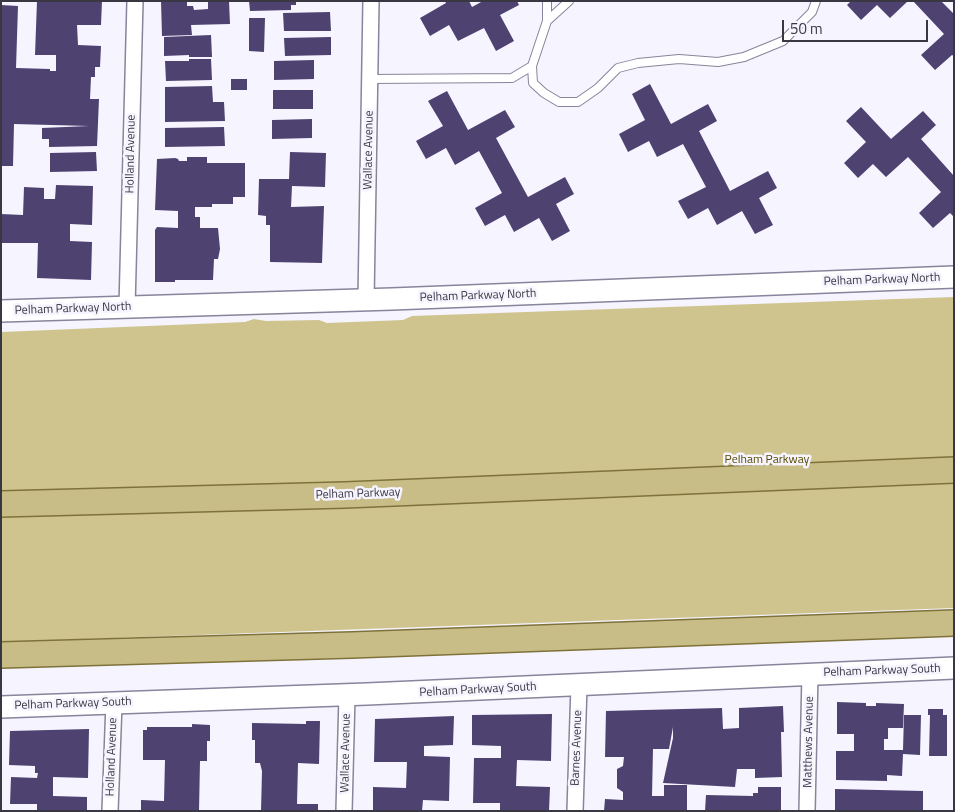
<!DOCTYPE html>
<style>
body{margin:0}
#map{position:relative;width:955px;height:812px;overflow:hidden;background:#f6f4ff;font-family:"Titillium Web",sans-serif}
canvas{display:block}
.frame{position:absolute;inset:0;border:2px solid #393741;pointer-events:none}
.scale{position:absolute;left:782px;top:20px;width:146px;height:22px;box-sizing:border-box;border:2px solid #393741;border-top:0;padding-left:6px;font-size:15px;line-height:18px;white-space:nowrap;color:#393741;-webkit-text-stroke:4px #f6f4ff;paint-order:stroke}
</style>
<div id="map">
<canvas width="955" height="812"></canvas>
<div class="frame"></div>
<div class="scale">50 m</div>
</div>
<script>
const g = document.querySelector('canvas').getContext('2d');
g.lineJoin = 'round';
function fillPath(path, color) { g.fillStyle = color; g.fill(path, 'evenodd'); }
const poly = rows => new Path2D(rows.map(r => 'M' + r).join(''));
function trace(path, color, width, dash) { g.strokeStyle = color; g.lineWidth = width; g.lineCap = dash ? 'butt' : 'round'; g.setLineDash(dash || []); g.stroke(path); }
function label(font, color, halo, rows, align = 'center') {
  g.font = font + ' "Titillium Web",sans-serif'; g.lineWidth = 5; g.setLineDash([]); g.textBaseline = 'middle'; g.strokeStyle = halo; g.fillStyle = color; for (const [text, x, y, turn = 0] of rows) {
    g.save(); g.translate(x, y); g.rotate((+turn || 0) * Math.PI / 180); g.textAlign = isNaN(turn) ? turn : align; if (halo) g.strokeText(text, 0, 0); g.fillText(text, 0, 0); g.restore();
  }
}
const green = poly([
 [954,297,954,608,1,642,1,332,245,322,254,319,266,321,319,320,327,323,403,320,412,316]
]);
const building = poly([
 [37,1,102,1,101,25,77,25,78,45,101,46,100,67,95,67,95,77,91,77,90,99,99,99,97,146,49,147,49,139,42,139,42,128,89,126,14,124,13,166,1,166,1,5,18,6,16,68,50,69,50,71,56,71,56,55,35,55],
 [161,1,187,1,187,6,193,6,194,10,208,9,208,1,229,1,230,24,191,25,192,35,162,36],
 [249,1,296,1,296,5,291,5,291,10,250,11],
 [445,1,469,1,472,7,483,1,517,1,519,5,500,15,514,41,496,51,484,28,458,41,449,25,430,36,420,18,446,3],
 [851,1,908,1,890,18,877,5,861,20,847,5],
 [913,1,941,1,954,14,954,56,952,55,935,70,921,55,944,34],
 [330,12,331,31,284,31,283,13],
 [249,18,265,18,264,52,249,51],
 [211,35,212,57,189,57,189,55,164,56,164,37],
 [331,37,331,55,285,56,284,38],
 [189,59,211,59,212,80,166,81,165,61,189,61],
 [314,60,314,79,274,80,274,61],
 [231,79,247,79,247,90,231,90],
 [650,84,671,124,708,104,717,121,699,131,730,191,768,171,777,188,759,198,773,225,755,234,742,211,717,225,708,208,688,219,678,201,706,187,683,144,657,157,649,141,628,152,619,134,645,120,632,94],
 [212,86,213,102,224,102,225,121,165,122,165,87],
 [273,90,313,90,313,109,273,109],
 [447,91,468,130,505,110,515,127,496,138,528,197,565,177,574,194,556,204,570,231,552,241,539,218,514,232,505,215,485,226,475,208,502,193,479,151,455,165,446,148,426,159,416,141,443,126,428,101],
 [861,107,891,139,923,111,936,125,921,139,954,176,954,217,950,213,933,228,919,213,941,192,908,157,886,177,873,164,858,178,844,163,866,142,846,121],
 [312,119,312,138,272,139,272,120],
 [224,127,225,146,165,147,165,128],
 [96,152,97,171,50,172,50,153],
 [290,152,326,153,325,187,292,186,291,207,324,206,322,263,270,262,270,225,266,225,266,216,258,215,259,179,289,179],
 [187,157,207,157,207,163,245,163,245,197,233,197,233,204,212,204,212,207,195,207,195,217,200,217,200,228,218,228,220,249,218,259,214,259,213,280,175,280,175,282,155,282,155,230,157,227,178,228,178,211,155,210,157,159,175,158,178,159,179,161,187,161],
 [56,185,93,186,92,225,70,224,70,241,92,242,91,280,37,278,38,243,1,243,1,214,23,215,24,187,44,188,44,199,55,199],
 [837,702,866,703,866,706,876,706,876,703,904,704,903,728,888,728,888,739,884,739,884,750,903,750,904,715,921,715,920,755,903,754,902,776,887,775,887,781,836,780,836,751,854,751,854,734,837,734],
 [783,706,784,732,781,732,782,777,755,778,755,769,737,769,735,787,663,783,673,738,673,727,669,749,653,749,652,796,664,796,664,785,687,785,687,811,604,811,605,799,623,800,623,792,617,788,617,769,623,766,624,757,605,757,606,711,722,708,723,729,739,728,739,708],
 [928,709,943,709,943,715,947,715,947,756,929,756,930,715,928,715],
 [552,714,551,761,517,760,516,786,550,787,549,811,500,811,500,803,473,803,474,758,501,758,501,746,472,745,472,715],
 [454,716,453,745,424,746,424,756,450,757,449,801,423,800,422,811,373,811,373,787,406,788,407,762,374,762,375,719],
 [306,721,320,721,319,764,298,763,297,804,318,804,318,811,261,811,262,771,260,763,255,763,255,740,252,740,252,723,306,724],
 [192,724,210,725,210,741,207,741,207,761,200,761,199,811,141,811,141,800,164,801,165,760,143,760,143,730,147,730,147,727,192,727],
 [89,729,88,778,53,777,53,796,87,797,87,811,37,811,37,804,10,804,11,777,37,778,38,773,35,773,35,766,9,765,10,731],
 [758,787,781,787,781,811,705,811,706,795,753,796,753,793,758,793],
 [835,789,923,791,923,811,835,811]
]);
const lane = poly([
 [547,21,569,1],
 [532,66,533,83,544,93,559,102,578,102,598,88,618,68,638,63,679,59,718,62,744,57,783,41,812,12,816,1],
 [370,79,512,78,532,66,547,21,547,1]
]);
const street = poly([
 [366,300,371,1],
 [127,307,135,1],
 [110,811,114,703],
 [344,811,347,695],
 [575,811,579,685],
 [807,811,810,673]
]);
const secondary = poly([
 [1,311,392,299,954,277],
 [1,707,367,694,954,668]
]);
const primary = poly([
 [1,504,345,495,954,470],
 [1,655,352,645,954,623]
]);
const streetNames = [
 ["Wallace Avenue",369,150,-89],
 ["Holland Avenue",131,154,-89],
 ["Pelham Parkway North",882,280,-2],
 ["Pelham Parkway North",478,296,-2],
 ["Pelham Parkway North",73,309,-2],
 ["Pelham Parkway",358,494,-2],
 ["Pelham Parkway South",882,671,-2],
 ["Pelham Parkway South",478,690,-3],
 ["Pelham Parkway South",73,704,-2],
 ["Matthews Avenue",809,742,-89],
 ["Barnes Avenue",577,748,-88],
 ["Wallace Avenue",346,753,-89],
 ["Holland Avenue",112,757,-88]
];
const parkNames = [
 ["Pelham Parkway",767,460]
];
fillPath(green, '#cfc48e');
fillPath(building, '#4e4271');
trace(lane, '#88849b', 10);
trace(street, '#88849b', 18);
trace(secondary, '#88849b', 24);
trace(primary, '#7e723a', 28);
trace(lane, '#fff', 8);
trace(street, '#fff', 15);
trace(secondary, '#fff', 21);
trace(primary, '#c8bd86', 25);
label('12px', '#393741', '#f6f4ff', streetNames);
label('12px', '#584b00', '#f6f4ff', parkNames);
</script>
